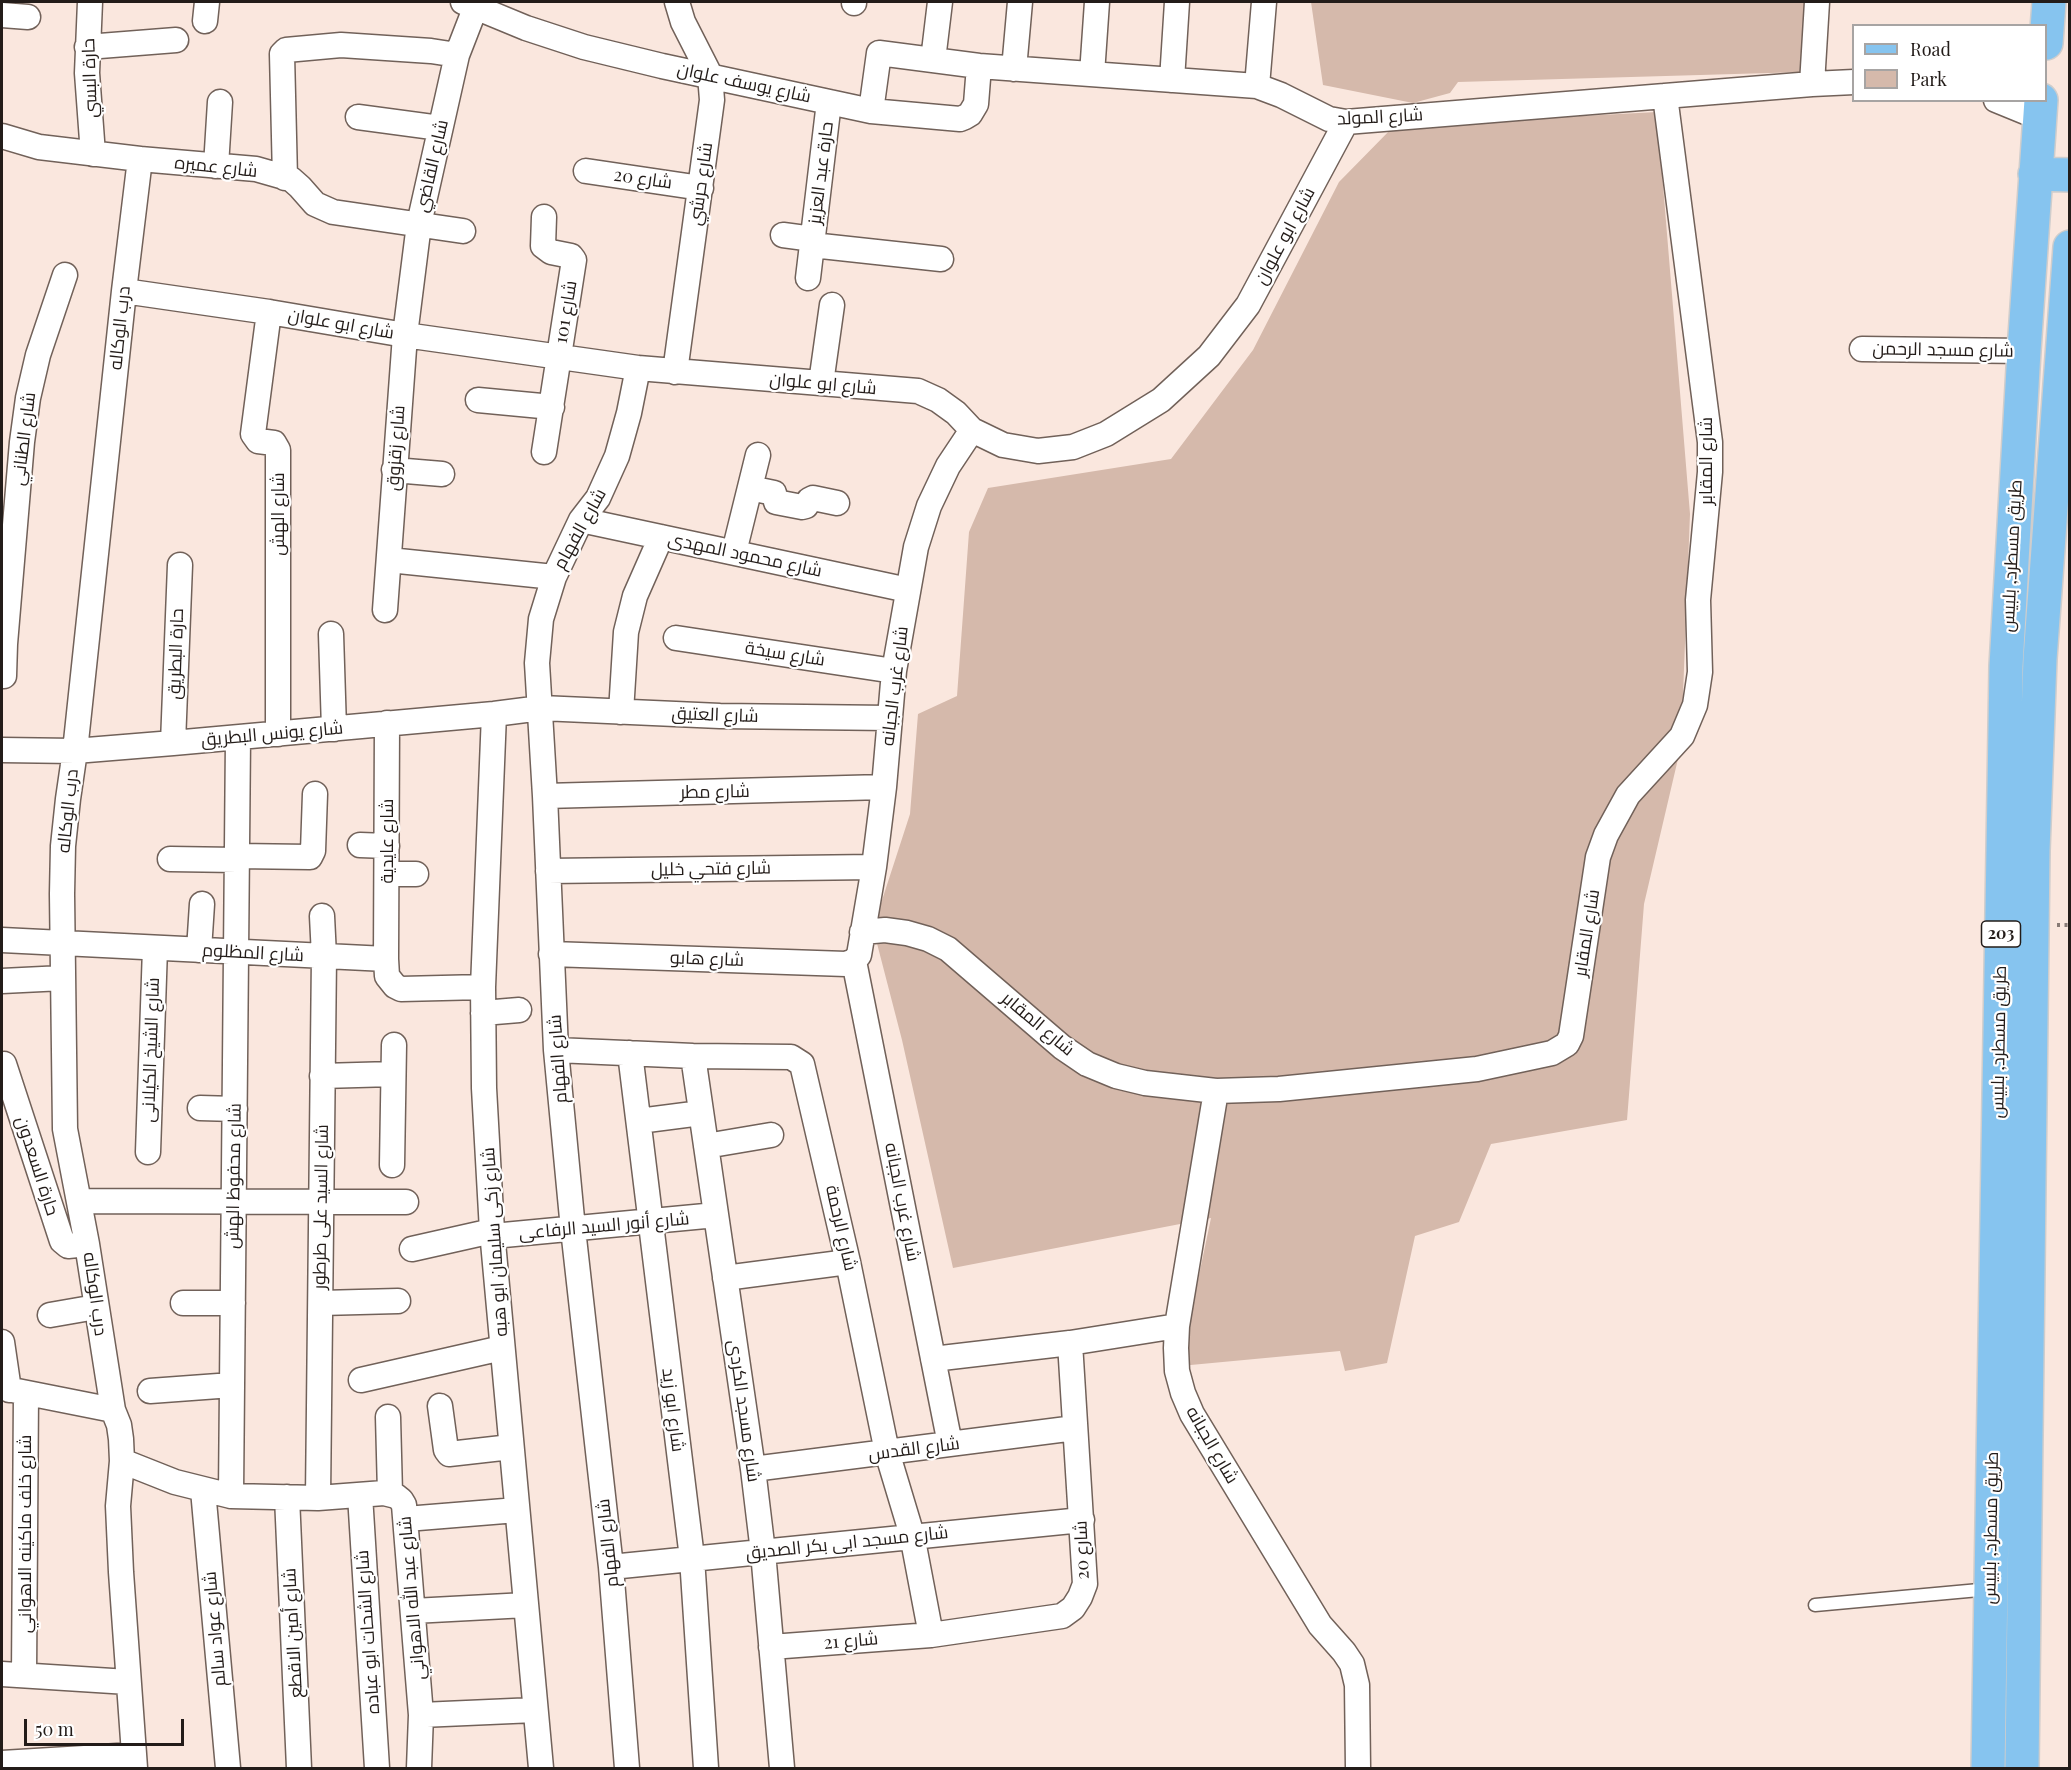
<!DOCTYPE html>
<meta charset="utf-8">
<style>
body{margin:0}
#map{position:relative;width:2071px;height:1770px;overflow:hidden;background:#fae7de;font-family:"Playfair Display",serif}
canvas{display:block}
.frame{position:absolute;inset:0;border:3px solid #231c19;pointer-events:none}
.legend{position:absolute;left:1852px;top:24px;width:195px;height:78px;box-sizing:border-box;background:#fff;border:2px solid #a7a4a3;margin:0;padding:8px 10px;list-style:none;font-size:18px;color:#231c19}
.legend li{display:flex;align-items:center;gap:12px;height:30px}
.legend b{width:30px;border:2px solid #a7a4a3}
.scale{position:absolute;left:24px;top:1719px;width:160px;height:27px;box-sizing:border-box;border:3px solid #231c19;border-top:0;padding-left:8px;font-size:18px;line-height:21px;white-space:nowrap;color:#231c19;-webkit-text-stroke:4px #fff;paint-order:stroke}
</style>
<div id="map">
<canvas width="2071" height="1770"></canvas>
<div class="frame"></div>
<ul class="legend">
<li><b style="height:8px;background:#86c4ef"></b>Road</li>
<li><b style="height:16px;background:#d5b9ab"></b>Park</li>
</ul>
<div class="scale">50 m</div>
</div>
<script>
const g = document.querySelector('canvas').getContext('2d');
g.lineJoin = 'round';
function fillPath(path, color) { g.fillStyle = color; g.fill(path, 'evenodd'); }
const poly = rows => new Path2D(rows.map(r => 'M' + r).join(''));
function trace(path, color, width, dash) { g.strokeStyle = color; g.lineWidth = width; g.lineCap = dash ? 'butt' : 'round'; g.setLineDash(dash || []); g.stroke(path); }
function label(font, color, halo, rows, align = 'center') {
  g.font = font + ' "Playfair Display",Cairo,serif'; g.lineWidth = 4.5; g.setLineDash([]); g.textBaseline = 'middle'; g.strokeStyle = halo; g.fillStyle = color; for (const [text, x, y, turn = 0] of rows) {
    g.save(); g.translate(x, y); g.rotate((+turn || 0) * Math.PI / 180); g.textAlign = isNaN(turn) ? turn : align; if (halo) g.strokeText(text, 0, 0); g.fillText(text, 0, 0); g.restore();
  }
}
const green = poly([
 [1311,2,1809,2,1804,72,1458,82,1450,93,1413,103,1323,85],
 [1657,112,1690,514,1681,746,1644,904,1627,1120,1491,1144,1459,1222,1415,1236,1387,1363,1345,1371,1340,1351,1180,1366,1211,1218,953,1268,902,1040,873,928,910,814,918,714,957,696,969,532,988,488,1171,459,1253,350,1339,182,1394,126]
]);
const path = poly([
 [2057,925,2070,925]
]);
const service = poly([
 [1815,1605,1990,1589]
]);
const minor = poly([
 [90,2,87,73,93,154],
 [463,2,526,28,584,47,662,66,871,111,960,119,965,117,970,114,976,104,979,66],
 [854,3,854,2],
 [2,15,28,17],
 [205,21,207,2],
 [87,47,176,40],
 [933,60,940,2],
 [1014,69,1020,2],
 [1092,74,1097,2],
 [1172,80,1177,2],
 [1812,84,1817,2],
 [1257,86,1264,2],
 [1996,100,2040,118],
 [871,111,879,53,979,66,1257,86,1281,95,1329,119,1346,122,1812,84,1854,82],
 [358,117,440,128],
 [2,136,39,147,140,159,256,169,291,179,300,187,315,204,333,212,463,231],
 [216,166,220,102],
 [586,171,701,188],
 [285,178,282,54,286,50,341,45,431,51,457,55],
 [544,217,543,246,551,252,571,256,574,260,544,452],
 [783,235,813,239],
 [812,245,941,259],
 [808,278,829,102],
 [124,291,269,312,405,335,638,368,918,391,938,400,956,413,972,430,1003,445,1038,451,1073,447,1106,434,1161,400,1209,356,1248,305,1346,122],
 [269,312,253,434,258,441,274,443,278,450,278,734],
 [1862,349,2024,351],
 [675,372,712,100,710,75,683,22,677,2],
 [821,383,832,305],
 [478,400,552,407],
 [394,470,442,474],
 [750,488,774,493,776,502,802,507,806,506,809,500,813,498,837,503],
 [581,520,908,590],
 [734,552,758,455],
 [389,560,554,577],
 [385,610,405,335,419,224,457,55,476,6,480,2],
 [331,634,334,729],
 [676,638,894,671],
 [4,676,5,644,22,442,28,398,38,355,65,275],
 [621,712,626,632,635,596,661,537],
 [494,714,483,987,484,1088,492,1231,541,1768],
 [173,743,180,565],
 [2,750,75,751,173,743,494,714,541,708,720,716,890,718],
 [545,796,884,787],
 [360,845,387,846],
 [237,856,310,857,313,851,315,794],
 [170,859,237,860],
 [548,871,874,867],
 [387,874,416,874],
 [862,932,885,930,907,933,928,939,948,949,1062,1047,1087,1064,1116,1076,1145,1083,1216,1091,1279,1089,1477,1069,1552,1053,1567,1044,1571,1036,1598,857,1606,835,1628,795,1682,736,1695,705,1700,672,1698,600,1710,472,1710,442,1665,96],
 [2,940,386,959,387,976,395,986,401,989,483,987],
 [199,950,202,904],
 [551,954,846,964,854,961,859,955,874,867,884,787,894,671,916,547,929,506,948,466,972,430],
 [386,959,387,723],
 [854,961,950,1444],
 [2,981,63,978],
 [483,1013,519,1010],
 [556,1050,693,1056,791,1057,802,1064,848,1262,887,1452,912,1535,931,1635],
 [630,1053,692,1558,706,1768],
 [693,1056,753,1469,763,1552,782,1768],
 [4,1064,62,1241,68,1246,87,1244],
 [322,1076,393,1074],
 [1216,1091,1177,1326,1176,1348,1177,1371,1183,1393,1192,1414,1320,1625,1344,1652,1352,1664,1357,1685,1358,1768],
 [200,1108,235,1109],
 [639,1121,701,1113],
 [706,1146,771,1135],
 [148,1152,155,948],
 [392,1165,394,1045],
 [79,1201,406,1202],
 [493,1236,716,1215],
 [412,1249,492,1231],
 [725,1278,848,1262],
 [183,1303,233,1303],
 [321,1303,398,1301],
 [50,1315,96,1307],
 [2,1342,9,1390],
 [933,1359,1070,1343,1177,1326],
 [361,1380,502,1348],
 [2,1388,113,1410],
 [150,1391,232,1385],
 [440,1406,446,1450,449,1454,511,1447],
 [388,1417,390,1493],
 [122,1461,175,1482,231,1496,318,1498,384,1493,396,1496,401,1500,404,1505,421,1715,419,1768],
 [753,1469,1075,1428],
 [203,1490,228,1768],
 [360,1495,377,1768],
 [231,1496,238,738],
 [287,1497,299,1768],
 [318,1498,324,956,322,916],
 [406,1519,517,1510],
 [611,1567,1082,1520],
 [413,1611,526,1605],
 [771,1647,931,1635,1062,1616,1073,1608,1080,1597,1085,1584,1070,1343],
 [2,1674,128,1682],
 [24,1675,26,1393],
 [421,1715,535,1710],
 [2,1763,134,1755],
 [135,1768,121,1572,118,1506,122,1461,121,1439,119,1425,113,1410,87,1244,65,1129,62,894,63,846,68,799,75,751,124,291,140,159],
 [627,1768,611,1567,573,1229,556,1050,545,796,537,663,541,619,554,577,581,520,598,498,617,456,629,413,638,368]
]);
const primary = poly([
 [2046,43,2049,2],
 [2035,174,2070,175],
 [1988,1768,2006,666,2024,351,2041,100],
 [2022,1768,2033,851,2040,659,2070,247]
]);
const shields = [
 [2001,934,39]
];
const shieldNames = [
 ["203",2001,934]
];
const streetNames = [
 ["حارة البسي",90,78,-92],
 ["شارع يوسف علوان",744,83,12],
 ["شارع المولد",1380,117,-3],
 ["شارع القاضي",432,166,-77],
 ["شارع عميره",216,167,6],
 ["حارة عبد العزيز",821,173,-83],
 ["شارع 20",643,179,8],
 ["شارع حرشي",701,184,-82],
 ["شارع ابو علوان",1285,236,-62],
 ["شارع 101",566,312,-81],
 ["شارع ابو علوان",341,324,10],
 ["درب الوكاله",120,328,-84],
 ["شارع مسجد الرحمن",1943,350,1],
 ["شارع ابو علوان",823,384,5],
 ["شارع الطناني",24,439,-83],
 ["شارع زقزوق",396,448,-86],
 ["شارع المقابر",1706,461,-90],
 ["شارع الهش",278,514,-90],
 ["شارع الفهام",580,529,-61],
 ["شارع محمود المهدى",745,555,12],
 ["طريق مسطرد, بلبيس",2012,556,-87],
 ["حارة البطريق",176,654,-88],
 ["شارع سيخة",785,654,9],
 ["شارع غرب الجبانه",895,686,-83],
 ["شارع العتيق",715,715,2],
 ["شارع يونس البطريق",272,734,-5],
 ["شارع مطر",715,792,-1],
 ["درب الوكاله",68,811,-84],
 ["شارع عايدية",387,841,-90],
 ["شارع فتحي خليل",711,869,-1],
 ["شارع المقابر",1587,933,-81],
 ["شارع المظلوم",253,953,3],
 ["شارع هابو",707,959,2],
 ["شارع المقابر",1038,1024,40],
 ["طريق مسطرد, بلبيس",1999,1042,-89],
 ["شارع الشيخ الكيلانى",151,1050,-88],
 ["شارع الفهام",558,1059,-94],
 ["حارة السعدون",37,1166,72],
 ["شارع محفوظ الهش",234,1176,-89],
 ["شارع غرب الجبانه",902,1202,79],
 ["شارع السيد على طرطور",321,1207,-89],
 ["شارع أنور السيد الرفاعى",604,1226,-5],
 ["شارع الرحمة",841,1228,77],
 ["شارع زكى سليمان ابو هبه",495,1242,-94],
 ["درب الوكاله",95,1294,82],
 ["شارع ابو زيد",673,1410,83],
 ["شارع مسجد الكردى",744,1411,82],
 ["شارع الجبانه",1212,1445,60],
 ["شارع القدس",914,1449,-7],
 ["طريق مسطرد, بلبيس",1991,1528,-89],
 ["شارع خلف ماكينه الاهواني",25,1534,-90],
 ["شارع الفهام",608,1543,-96],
 ["شارع مسجد ابى بكر الصديق",847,1543,-6],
 ["شارع 20",1082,1550,-92],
 ["شارع عبد الله الاهواني",412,1598,-95],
 ["شارع عواد سالم",215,1629,-95],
 ["شارع الشحات ابو عباده",368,1632,-94],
 ["شارع أمين الاقطع",293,1633,-93],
 ["شارع 21",851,1641,-5]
];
fillPath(green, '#d5b9ab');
trace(service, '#716159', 15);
trace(minor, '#716159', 27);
trace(primary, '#cfcdcc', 36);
trace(path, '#887b76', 4, [3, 4.5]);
trace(service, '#fff', 12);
trace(minor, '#fff', 24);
trace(primary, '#86c4ef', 33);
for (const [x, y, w] of shields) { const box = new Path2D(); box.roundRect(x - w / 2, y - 13, w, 26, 4.5); g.fillStyle = '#fff'; g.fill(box); trace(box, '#231c19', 1.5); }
label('bold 16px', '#231c19', null, shieldNames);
label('18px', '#231c19', '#fff', streetNames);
</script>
